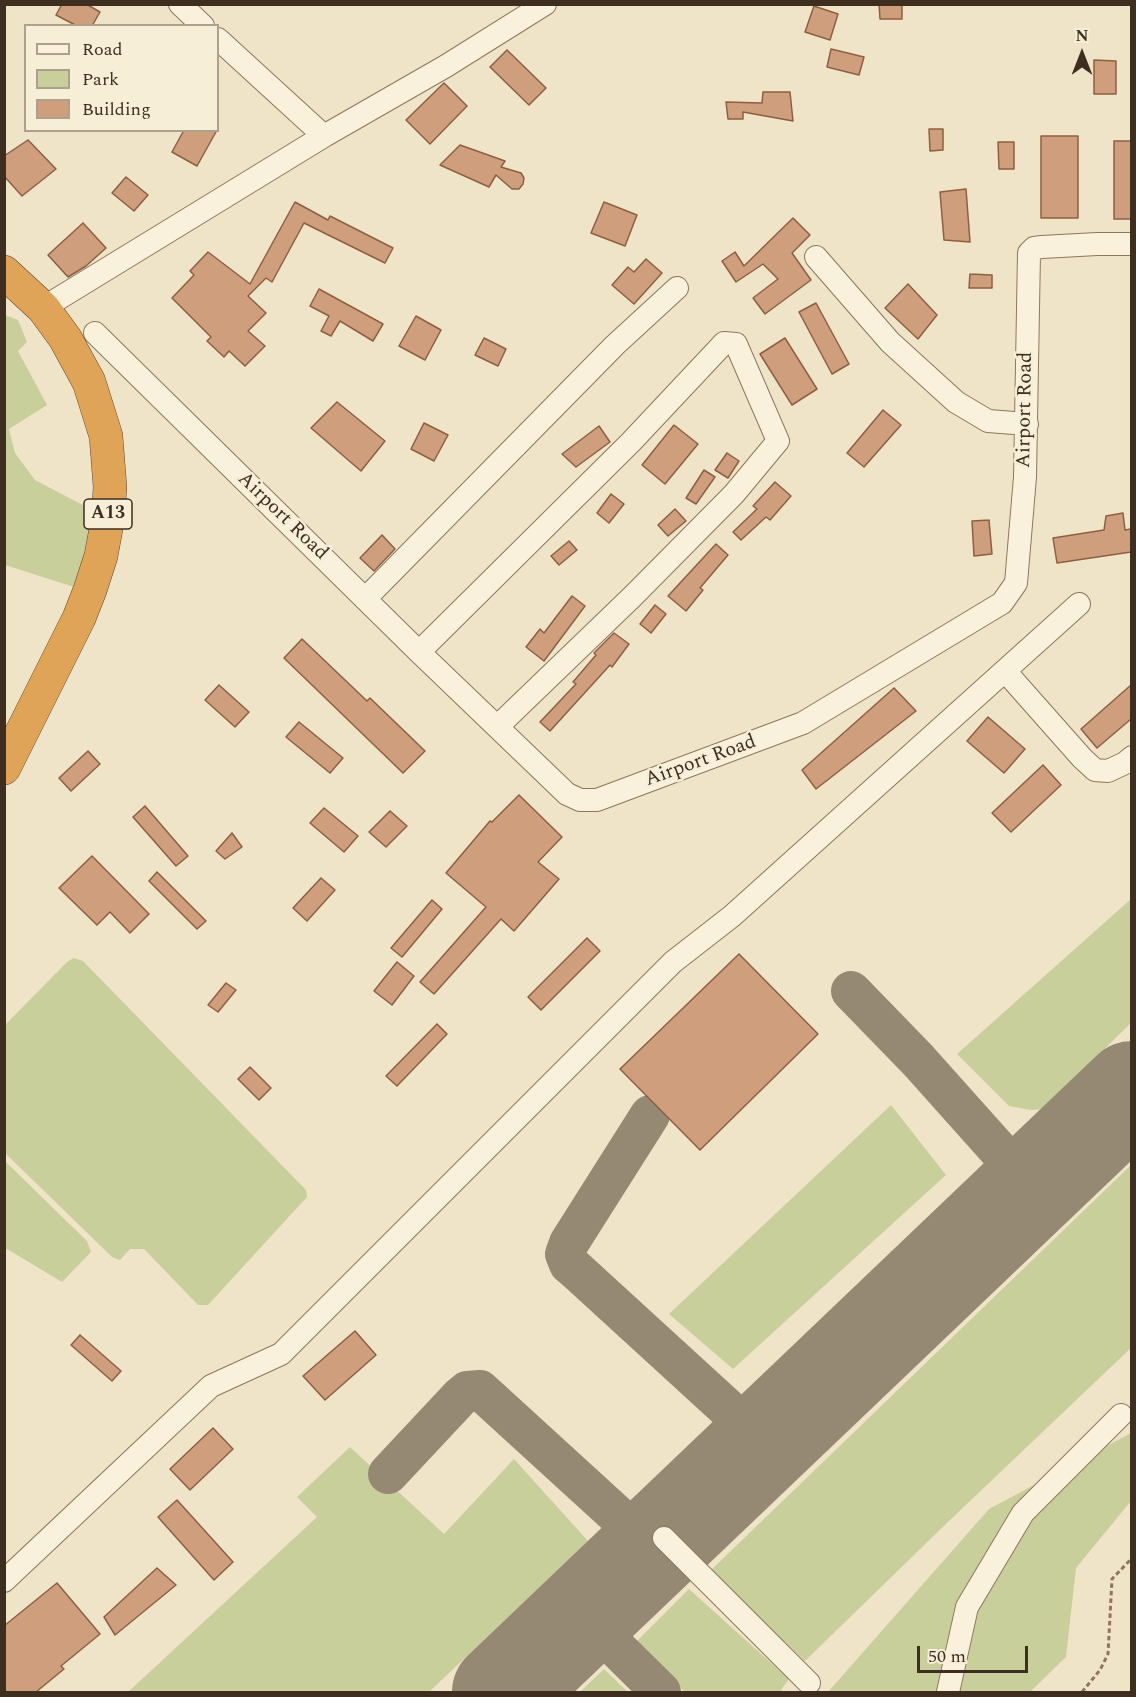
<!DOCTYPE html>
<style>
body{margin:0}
#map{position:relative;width:1136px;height:1697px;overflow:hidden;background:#f0e4c8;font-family:Spectral,serif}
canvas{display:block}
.frame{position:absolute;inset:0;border:6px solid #3d2e20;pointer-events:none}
.legend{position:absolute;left:24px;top:24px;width:195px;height:108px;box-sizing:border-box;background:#f7eed8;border:2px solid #ada18e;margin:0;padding:8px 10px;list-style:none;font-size:18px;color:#3d2e20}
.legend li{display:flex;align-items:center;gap:12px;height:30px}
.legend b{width:30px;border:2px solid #ada18e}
.north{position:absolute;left:1052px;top:24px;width:60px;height:60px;-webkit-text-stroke:4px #f7eed8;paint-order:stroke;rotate:0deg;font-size:16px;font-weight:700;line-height:24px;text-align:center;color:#3d2e20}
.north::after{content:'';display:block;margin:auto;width:21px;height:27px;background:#3d2e20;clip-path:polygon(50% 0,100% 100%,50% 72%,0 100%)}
.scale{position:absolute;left:917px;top:1646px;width:111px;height:27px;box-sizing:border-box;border:3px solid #3d2e20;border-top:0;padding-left:8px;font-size:18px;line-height:21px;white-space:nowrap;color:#3d2e20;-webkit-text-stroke:4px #f7eed8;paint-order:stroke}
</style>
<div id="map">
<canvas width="1136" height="1697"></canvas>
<div class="frame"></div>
<ul class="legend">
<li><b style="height:8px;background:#faf1dc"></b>Road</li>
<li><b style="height:16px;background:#c9cf9b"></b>Park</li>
<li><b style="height:16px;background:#cf9f7d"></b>Building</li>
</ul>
<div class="north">N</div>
<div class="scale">50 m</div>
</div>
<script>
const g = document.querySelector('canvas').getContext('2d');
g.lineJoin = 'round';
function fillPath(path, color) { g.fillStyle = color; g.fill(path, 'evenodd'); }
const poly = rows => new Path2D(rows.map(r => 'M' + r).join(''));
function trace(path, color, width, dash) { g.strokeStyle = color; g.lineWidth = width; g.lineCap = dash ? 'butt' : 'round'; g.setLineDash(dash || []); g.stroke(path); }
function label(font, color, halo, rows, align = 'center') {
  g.font = font + ' Spectral,serif'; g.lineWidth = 5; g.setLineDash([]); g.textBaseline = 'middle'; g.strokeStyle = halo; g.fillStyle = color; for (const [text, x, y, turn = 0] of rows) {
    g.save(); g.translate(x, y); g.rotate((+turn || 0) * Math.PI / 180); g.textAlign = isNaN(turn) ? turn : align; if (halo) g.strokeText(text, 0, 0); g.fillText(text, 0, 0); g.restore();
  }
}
const green = poly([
 [5,315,18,320,27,342,18,351,47,405,9,429,15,453,35,480,96,512,77,588,5,565],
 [1131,899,1131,1023,1043,1109,1031,1110,1009,1106,957,1054],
 [74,958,83,961,306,1190,307,1197,208,1305,198,1305,144,1249,130,1249,120,1260,112,1257,5,1153,5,1025,68,961],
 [891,1105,946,1175,733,1369,669,1314],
 [4,1160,87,1241,91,1252,62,1282,7,1249,5,1250],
 [1131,1165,1131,1348,949,1521,805,1661,710,1571],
 [1131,1433,1131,1501,1076,1568,1066,1657,1030,1692,828,1692,989,1509],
 [350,1447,444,1534,514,1459,588,1541,429,1692,128,1692,317,1517,297,1497],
 [689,1589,789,1679,781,1690,784,1692,685,1692,636,1642],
 [604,1669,628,1692,580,1692]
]);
const taxiway = poly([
 [851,991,918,1060,1019,1173,1022,1181,1020,1198],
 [650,1115,569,1243,565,1254,569,1264,576,1270,764,1442],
 [388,1474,461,1396,467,1391,480,1390,653,1548],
 [583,1615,661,1692]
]);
const runway = poly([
 [502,1692,1132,1091]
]);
const building = poly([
 [62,4,86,4,100,12,92,26,77,26,56,15,62,4],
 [879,4,902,4,902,19,880,19,879,4],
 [814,6,838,14,830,40,805,32,814,6],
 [831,49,864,57,859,75,827,67,831,49],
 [507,50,546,88,529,105,490,67,507,50],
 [1094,60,1116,61,1116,94,1094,94,1094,60],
 [444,83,467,106,430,144,406,120,444,83],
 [763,92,790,92,793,121,743,112,743,119,728,119,726,102,762,103,763,92],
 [929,129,943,129,943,150,930,151,929,129],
 [184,130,217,130,197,166,172,152,184,130],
 [1041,136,1078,136,1078,218,1041,218,1041,136],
 [28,140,56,169,22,196,4,176,4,156,28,140],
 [1114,141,1131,141,1131,219,1114,219,1114,141],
 [998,142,1014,142,1014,169,999,169,998,142],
 [460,145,505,161,501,167,521,173,524,178,523,184,519,189,512,189,496,175,489,187,440,165,460,145],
 [126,177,148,195,134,211,112,193,126,177],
 [966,189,970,242,944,240,940,192,966,189],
 [295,202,328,220,330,216,393,248,385,263,304,223,272,282,266,278,248,296,266,313,248,331,265,346,245,366,229,351,224,357,207,341,211,337,172,298,194,275,190,271,208,252,250,284,295,202],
 [604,202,637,215,625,246,591,233,604,202],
 [793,218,810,235,792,253,811,280,765,314,753,298,778,279,763,264,736,282,722,261,735,252,744,266,793,218],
 [83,223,106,248,86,266,68,277,48,255,83,223],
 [646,259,662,273,634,304,612,285,628,267,634,272,646,259],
 [970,274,992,275,992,288,969,288,970,274],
 [908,284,937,315,918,339,885,308,908,284],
 [319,289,383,324,373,341,340,321,331,336,321,331,329,316,310,306,319,289],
 [816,303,849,364,832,374,799,312,816,303],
 [416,316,441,330,425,360,399,346,416,316],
 [484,338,506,349,498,366,475,355,484,338],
 [785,338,817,389,792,405,760,354,785,338],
 [337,402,385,441,361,471,311,428,337,402],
 [883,410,901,425,864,467,847,453,883,410],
 [424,423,448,435,434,461,411,449,424,423],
 [674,425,698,444,665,484,642,465,674,425],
 [599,426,610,442,576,467,562,454,599,426],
 [727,453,739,461,728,478,715,470,727,453],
 [704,470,715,477,696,504,686,498,704,470],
 [775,482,791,496,770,520,766,517,741,540,733,532,757,509,753,506,775,482],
 [611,494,624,504,609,523,597,513,611,494],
 [675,509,686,521,668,536,658,525,675,509],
 [1123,513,1125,530,1131,529,1131,552,1057,563,1053,538,1104,530,1106,516,1123,513],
 [989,520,992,554,974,556,972,521,989,520],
 [382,535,395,549,374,571,360,558,382,535],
 [569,541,577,550,559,565,551,556,569,541],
 [716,544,728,555,700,588,703,590,686,611,668,596,716,544],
 [572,596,585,606,544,661,526,647,540,629,544,633,572,596],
 [655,605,666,614,651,633,640,624,655,605],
 [614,633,629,644,612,667,610,665,550,731,540,722,576,684,573,682,596,655,594,653,614,633],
 [302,639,367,701,370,698,425,751,403,773,284,658,302,639],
 [219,685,249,712,235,727,205,700,219,685],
 [1131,685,1131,719,1097,748,1081,729,1131,685],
 [894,688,916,711,816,789,802,770,894,688],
 [988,717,1025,749,1004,773,967,741,988,717],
 [299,722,343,758,330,773,286,737,299,722],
 [88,751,100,764,71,791,59,778,88,751],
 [1043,765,1061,785,1011,832,992,813,1043,765],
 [519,795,562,837,538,862,559,879,514,931,501,919,434,994,420,982,486,907,446,873,490,821,492,822,519,795],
 [145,806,188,856,176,866,133,817,145,806],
 [324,808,358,836,344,852,310,823,324,808],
 [390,811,407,826,386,847,369,832,390,811],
 [232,833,242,847,225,859,216,851,232,833],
 [92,856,149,914,130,933,110,912,97,925,59,888,92,856],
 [157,872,206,921,197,929,149,881,157,872],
 [321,878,335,890,307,921,293,908,321,878],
 [432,900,442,909,402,957,391,948,432,900],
 [587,938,600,951,541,1010,528,997,587,938],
 [739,954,818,1034,700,1150,620,1069,739,954],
 [397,962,414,976,392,1005,374,991,397,962],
 [226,983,236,990,218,1012,208,1005,226,983],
 [437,1024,447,1034,397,1086,386,1076,437,1024],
 [250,1067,271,1088,259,1100,238,1079,250,1067],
 [355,1331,376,1355,325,1400,303,1376,355,1331],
 [80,1335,121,1371,112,1381,71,1345,80,1335],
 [213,1428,233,1449,190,1490,170,1469,213,1428],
 [177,1500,233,1562,214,1580,158,1517,177,1500],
 [157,1568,176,1585,115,1635,104,1617,157,1568],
 [57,1583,100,1634,61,1666,64,1669,36,1692,4,1692,4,1626,57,1583]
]);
const path = poly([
 [1082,1692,1100,1670,1108,1654,1112,1579,1132,1558]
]);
const minor = poly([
 [180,4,203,26],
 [218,39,324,136],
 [816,257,890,342,956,402,988,421,1027,424],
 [43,308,324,136,446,66,545,4],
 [95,333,419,652,567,794,580,800,597,800,803,723,1002,603,1016,583,1025,477,1029,253,1034,248,1042,247,1097,244,1132,244],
 [365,599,615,345,677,288],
 [419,652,631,442,724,343,736,344,778,441,734,494,633,596,498,726],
 [1005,671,1082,758,1095,770,1108,771,1125,763,1132,757],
 [664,1538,809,1683],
 [4,1581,211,1386,281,1354,673,962,732,916,1079,604],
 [948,1692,967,1607,1023,1513,1121,1415]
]);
const highway = poly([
 [4,272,43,308,65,338,89,382,106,436,110,487,108,518,101,556,90,590,79,618,4,768]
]);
const shields = [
 [108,514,48]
];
const shieldNames = [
 ["A13",108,514]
];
const streetNames = [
 ["Airport Road",1026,410,-89],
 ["Airport Road",282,517,44],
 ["Airport Road",701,762,-20]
];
fillPath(green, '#c9cf9b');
trace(taxiway, '#968974', 40);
trace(runway, '#968974', 100);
fillPath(building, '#cf9f7d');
trace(building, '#8d5f41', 1.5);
trace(minor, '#8d765c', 24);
trace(highway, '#5b4430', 34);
trace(path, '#8d765c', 3, [4.5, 3]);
trace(minor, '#faf1dc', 22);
trace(highway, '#e0a458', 33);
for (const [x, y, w] of shields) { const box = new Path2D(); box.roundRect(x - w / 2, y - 15, w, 30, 4.5); g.fillStyle = '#f7eed8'; g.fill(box); trace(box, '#3d2e20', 1.5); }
label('bold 18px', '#3d2e20', null, shieldNames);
label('20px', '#3d2e20', '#f7eed8', streetNames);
</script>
